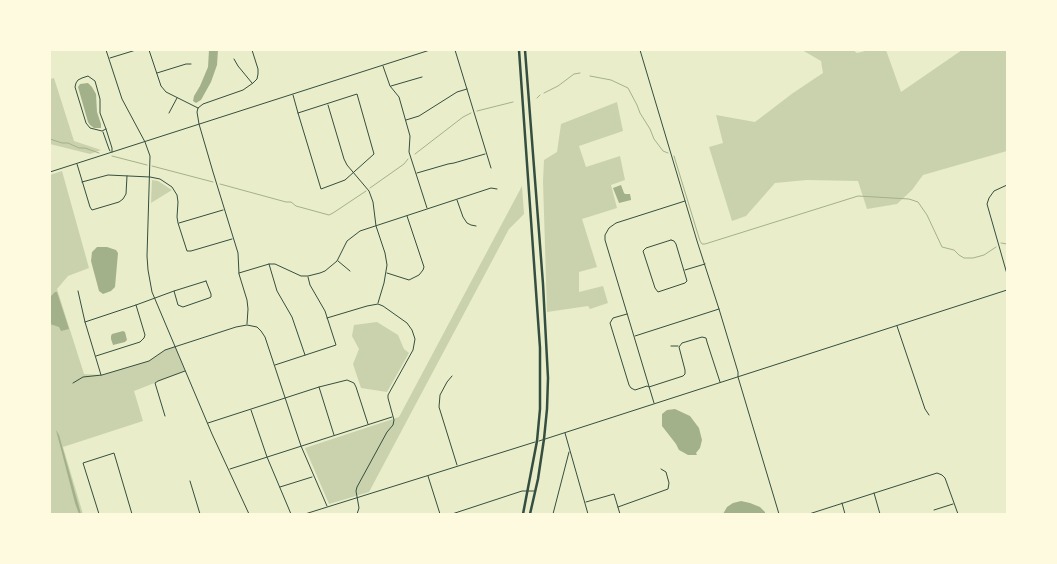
<!DOCTYPE html>
<style>
body{margin:0}
#map{position:relative;width:1057px;height:564px;overflow:hidden;background:#e9edc9;font-family:Rubik,sans-serif}
canvas{display:block}
.frame{position:absolute;inset:0;border:51px solid #fefae0;pointer-events:none}
</style>
<div id="map">
<canvas width="1057" height="564"></canvas>
<div class="frame"></div>
</div>
<script>
const g = document.querySelector('canvas').getContext('2d');
g.lineJoin = 'round';
function fillPath(path, color) { g.fillStyle = color; g.fill(path, 'evenodd'); }
const poly = rows => new Path2D(rows.map(r => 'M' + r).join(''));
function trace(path, color, width, dash) { g.strokeStyle = color; g.lineWidth = width; g.lineCap = dash ? 'butt' : 'round'; g.setLineDash(dash || []); g.stroke(path); }
const green = poly([
 [802,50,853,50,857,53,869,50,886,50,901,92,962,50,1007,50,1007,151,923,175,912,190,897,204,867,209,858,181,807,180,775,183,746,216,732,221,709,147,723,143,716,115,755,122,793,93,823,73,821,61],
 [54,78,74,141,101,150,90,154,50,144,50,79],
 [617,102,623,131,579,146,586,167,620,156,625,180,611,185,617,208,582,219,597,267,579,272,579,292,603,286,608,303,590,309,588,306,547,312,543,181,544,160,557,152,561,124],
 [62,171,89,268,68,276,57,289,84,374,102,375,149,361,165,350,175,346,185,371,134,391,143,421,63,447,83,514,50,514,50,175],
 [152,180,158,181,172,190,151,203],
 [522,186,524,214,509,229,369,492,329,504,305,448,399,417],
 [377,322,398,335,404,349,409,353,387,392,361,388,353,364,359,349,352,336,354,325]
]);
const water = poly([
 [209,50,218,50,217,65,211,82,201,100,196,103,193,101,194,96,200,86,208,67],
 [88,83,92,87,96,94,97,112,101,124,101,128,94,128,90,125,88,122,78,87,80,84],
 [621,185,624,193,625,194,630,194,631,199,631,200,619,203,613,188],
 [97,247,107,247,116,250,118,253,115,287,111,291,103,294,99,291,91,261,92,252],
 [55,292,57,292,69,329,61,331,59,327,50,324,50,297],
 [123,331,125,332,127,340,125,342,113,345,111,339,111,336,112,334],
 [675,409,690,416,699,428,702,440,700,448,696,453,697,455,688,455,679,450,676,444,662,426,662,414,667,410],
 [56,430,59,435,81,514,79,514,75,503],
 [741,501,750,503,760,507,765,512,765,514,723,514,727,507,733,503]
]);
const stream = poly([
 [590,76,611,80,628,88,637,105,640,113,650,129,654,139,663,151,668,153],
 [544,93,558,86,574,74,580,73],
 [537,98,540,95],
 [477,111,513,102],
 [50,139,62,143,68,143,79,148,85,148,99,153],
 [415,154,463,117,471,113],
 [112,156,147,165],
 [674,156,700,241,702,244,705,244,858,196,909,199,918,202,927,215,942,247,954,250,959,255,964,258,973,258,984,255,996,247],
 [152,166,213,182],
 [220,184,286,202,291,202,296,206,329,215,333,213,366,191],
 [370,188,404,164,408,159],
 [1001,243,1007,244]
]);
const minor = poly([
 [149,50,161,86,166,92,198,108],
 [455,50,491,168],
 [110,58,136,50],
 [234,59,238,66,252,83],
 [383,66,390,86,399,97,410,136,409,152,427,208],
 [157,73,186,64,191,64],
 [391,86,422,77],
 [293,95,298,113,321,189,345,180,374,154,357,94,298,113],
 [328,105,344,159,347,165,369,191,373,202,376,226,385,253,387,265,384,283,378,303],
 [169,113,177,98],
 [406,120,419,116,457,92,467,89],
 [106,129,102,131,90,128,86,123,75,87,76,83,78,80,82,78,88,76,95,81,100,99,100,113,106,129,112,148,112,152],
 [103,132,109,149,110,151],
 [77,164,90,207,92,210,119,202,123,199,126,194,127,176],
 [417,173,448,164,454,163,485,154],
 [82,182,108,175,150,177,160,179,172,187,177,195,178,202,177,217,178,223,187,251,191,251,232,239],
 [1007,185,994,191,989,198,987,204,1007,274],
 [457,200,463,217,467,223,471,225,476,226],
 [179,223,223,210],
 [671,240,674,241,676,244,687,281,685,283,658,292,655,288,643,251,646,248,671,240],
 [338,261,350,271],
 [269,264,277,291,292,317,305,355],
 [685,270,705,264],
 [239,273,269,264,275,264,301,276,308,276,320,273,325,271,337,261,347,241,360,231,491,188,497,189],
 [387,273,409,280,419,275,423,270,424,267,407,216],
 [206,281,211,294,211,297,209,298,183,307,178,305,174,291,206,281],
 [78,291,85,322,101,375],
 [627,314,613,318,610,323,629,385,631,388,635,390,647,386,649,387,683,376,685,374,685,370,679,347,682,343,702,337,706,338,707,342,720,382],
 [327,318,367,306,378,304,383,306,407,323,412,330,415,339,413,350,388,395,388,398,394,420,393,425,387,432,357,487,356,491,359,508,357,514],
 [85,322,136,305,174,291],
 [247,324,248,309,247,300,239,274,238,253,213,172,199,124,197,112,198,108,203,104,243,90,253,83,257,79,258,74,258,69,252,50],
 [897,326,925,409,929,415],
 [635,336,719,309],
 [671,346,678,346],
 [96,356,140,342,144,338,145,335,136,305],
 [275,365,336,345,325,311,310,285,308,277],
 [452,376,447,382,440,395,439,407,457,465],
 [73,383,83,377,102,375,149,361,165,350,236,327,247,325,257,327,261,331,265,337,301,446,327,506],
 [319,387,334,435],
 [654,403,605,240,605,235,609,228,616,223,685,201],
 [251,410,267,457,291,514],
 [165,416,155,383,158,381,185,371],
 [208,423,319,387,347,380,354,383,356,387,368,424],
 [565,433,588,514],
 [230,469,392,417],
 [428,476,440,514],
 [190,481,200,514],
 [280,487,312,477],
 [874,493,880,514],
 [586,502,614,494,620,514],
 [842,503,845,514],
 [618,507,668,489,669,483,666,472,661,469],
 [934,510,953,504],
 [99,514,83,463,114,453,132,514],
 [452,514,522,491,535,491],
 [553,514,569,452],
 [809,514,937,473,942,475,945,478,958,514]
]);
const tertiary = poly([
 [106,50,122,99,145,142,150,156,147,256,148,270,152,292,212,434,249,514],
 [640,50,697,241,719,309,738,372,738,377,779,514],
 [50,172,430,50],
 [539,441,1007,290],
 [305,514,535,442]
]);
const primary = poly([
 [519,50,540,348,540,409,537,441,523,514],
 [525,50,543,284,548,378,547,409,544,439,538,479,530,514]
]);
fillPath(green, '#cad2ad');
fillPath(water, '#a3b18a');
trace(stream, '#a3b18a', 1);
trace(minor, '#344e41', 1);
trace(tertiary, '#344e41', 1);
trace(primary, '#344e41', 2.5);
</script>
